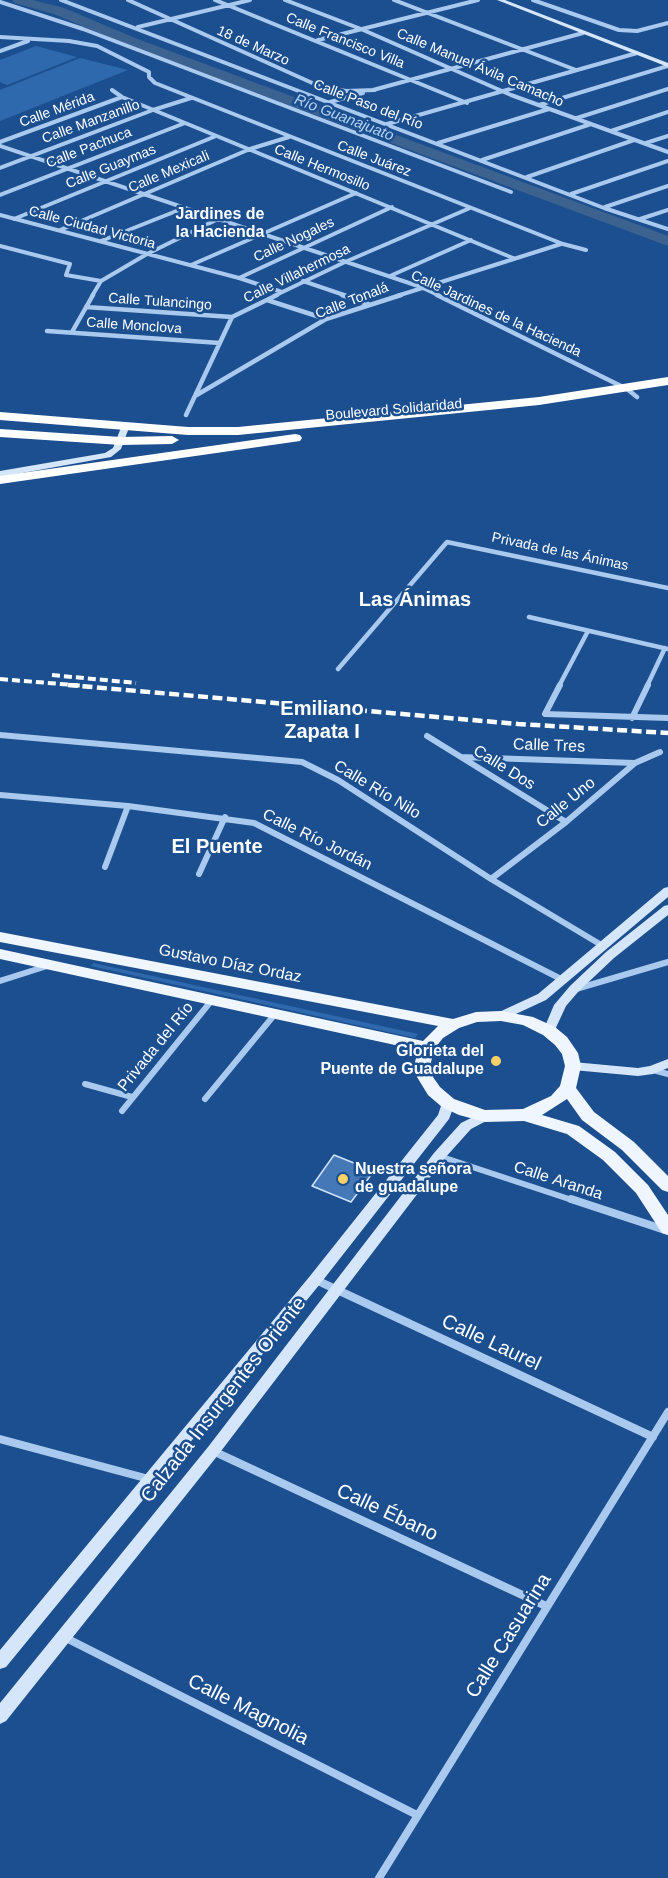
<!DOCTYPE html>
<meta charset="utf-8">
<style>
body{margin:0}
canvas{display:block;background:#1b4f8f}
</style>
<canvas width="668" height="1878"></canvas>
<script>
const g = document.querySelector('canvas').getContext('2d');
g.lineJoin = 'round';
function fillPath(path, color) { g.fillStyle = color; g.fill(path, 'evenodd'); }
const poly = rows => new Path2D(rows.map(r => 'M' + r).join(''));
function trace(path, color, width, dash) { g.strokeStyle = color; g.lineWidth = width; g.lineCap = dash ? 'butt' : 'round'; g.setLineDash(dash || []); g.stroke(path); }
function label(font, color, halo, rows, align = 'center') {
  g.font = font + ' Helvetica,sans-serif'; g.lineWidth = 5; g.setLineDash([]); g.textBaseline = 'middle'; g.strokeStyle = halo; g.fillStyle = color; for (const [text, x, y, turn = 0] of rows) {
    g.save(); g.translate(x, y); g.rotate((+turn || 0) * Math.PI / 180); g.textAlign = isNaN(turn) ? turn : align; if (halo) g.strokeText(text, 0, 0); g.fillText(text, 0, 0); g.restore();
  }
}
const green = poly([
 [36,46,77,57,7,85,0,82,0,60],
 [80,58,128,70,0,121,0,90],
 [93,963,418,1034,415,1038,91,966]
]);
const river = poly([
 [12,0,33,0,64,8,135,38,668,236,668,246,125,44,54,14,14,3,12,0]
]);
const building = poly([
 [334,1155,374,1171,351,1202,312,1186,334,1155]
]);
const streetFar3 = poly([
 [61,0,604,208,668,229],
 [128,0,319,86,346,91,375,90],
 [215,0,467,103],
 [285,0,361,29,511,95,668,152],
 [394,0,576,70],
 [533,0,619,30,637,31,668,23],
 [0,2,83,29,511,192],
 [138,27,250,0],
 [0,37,69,41,97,46,149,72,149,77,155,83,563,244,586,250],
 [318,40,478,0],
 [0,51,28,41],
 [112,90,122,97,513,258],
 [373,90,583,33],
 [330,102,363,93],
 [539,105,668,66],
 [577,118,668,89],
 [387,124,637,53],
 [611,131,668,112],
 [0,142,122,97],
 [438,143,549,109],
 [646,143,668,136],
 [0,146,421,287,440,296],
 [482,160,591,124],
 [0,168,153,110,191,98],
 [527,177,634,140],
 [571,194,668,161],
 [0,195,185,123],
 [605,207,668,186],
 [0,215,239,278,282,292],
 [14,219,216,136],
 [640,219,668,210],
 [60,230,250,149,289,137],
 [101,241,184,208],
 [0,246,70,264,66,275,101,281],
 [191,265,356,193],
 [390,276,471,240],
 [239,278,392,207],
 [303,281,347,296],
 [92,296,101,281,147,254,218,219],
 [274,296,345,262,470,208],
 [397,296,561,244]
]);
const streetFar2 = poly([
 [342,295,368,304],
 [437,295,627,389,637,397],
 [267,300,326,319],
 [86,307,232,317],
 [47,331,220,343],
 [72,332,93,295],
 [195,396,326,319,401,295],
 [186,415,232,317,277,295],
 [529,617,668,649],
 [338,669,447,542,668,588],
 [559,686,588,631],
 [647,686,665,648]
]);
const streetFar1 = poly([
 [560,685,545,714,668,718],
 [632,718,648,685],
 [0,735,302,762,338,780,491,879,603,946],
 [427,736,566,822],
 [461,757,635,763],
 [0,795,128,806,254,823,563,980],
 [105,867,128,806],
 [199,874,225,817],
 [491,879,566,822,635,763,660,752],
 [0,981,47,966],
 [576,989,668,962],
 [653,1070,668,1074],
 [85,1084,132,1097],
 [205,1099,275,1014],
 [122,1111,212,1000],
 [439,1156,575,1201]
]);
const street = poly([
 [571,1199,668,1231],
 [316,1280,653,1437],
 [0,1439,149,1479],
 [213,1451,546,1606],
 [64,1637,417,1815],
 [379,1878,668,1412]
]);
const secondary = poly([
 [497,0,505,0,668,63,668,67,497,0],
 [126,422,130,425,121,449,111,457,0,477,0,471,105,453,113,448,122,425,126,422],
 [668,887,668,897,546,1000,505,1019,497,1019,495,1016,497,1013,538,994,664,888,668,887],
 [668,905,668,915,614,958,578,992,566,1006,553,1034,545,1034,543,1031,554,1005,570,986,606,952,664,906,668,905],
 [668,1059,668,1068,653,1074,638,1076,573,1070,567,1066,573,1062,638,1068,650,1066,668,1059],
 [448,1099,453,1100,455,1103,449,1119,320,1284,6,1667,0,1669,0,1650,310,1276,438,1115,443,1100,448,1099],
 [485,1111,490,1113,492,1116,490,1119,471,1129,444,1159,218,1455,6,1721,0,1724,0,1703,208,1447,434,1153,461,1123,485,1111]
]);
const primary = poly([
 [0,932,453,1019,476,1012,501,1011,533,1017,555,1027,567,1037,578,1053,581,1066,576,1088,594,1112,634,1142,668,1176,668,1192,662,1190,622,1150,582,1120,567,1099,542,1115,579,1126,615,1152,648,1185,668,1215,668,1235,662,1233,636,1193,603,1160,567,1134,524,1121,485,1122,459,1115,442,1107,428,1095,417,1077,415,1062,418,1050,0,959,0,949,423,1041,438,1026,0,942,0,932],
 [501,1021,523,1025,543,1035,555,1045,562,1054,565,1066,560,1086,551,1096,523,1109,485,1110,454,1099,440,1087,433,1077,431,1062,435,1048,443,1038,459,1028,477,1022,501,1021]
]);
const highway = poly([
 [668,377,668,385,539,405,238,435,188,435,0,420,0,412,188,427,238,427,539,397,668,377],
 [0,429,121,437,172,436,179,440,172,444,121,445,0,437,0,429],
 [295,434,300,435,302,438,300,441,0,484,0,476,295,434]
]);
const railFar1 = poly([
 [52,675,136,683],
 [0,679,85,686]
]);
const rail = poly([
 [68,685,518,724,668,733]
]);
const markers = [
 [496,1061,6,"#ffd166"],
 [343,1179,6,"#ffd166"]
];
const farStreetnames = [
 ["Calle Francisco Villa",345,41,22],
 ["18 de Marzo",253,46,24],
 ["Calle Manuel Ávila Camacho",480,68,23],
 ["Calle Paso del Río",368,105,21],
 ["Calle Mérida",57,110,-20],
 ["Calle Manzanillo",91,122,-20],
 ["Calle Pachuca",89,148,-21],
 ["Calle Juárez",374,159,21],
 ["Calle Guaymas",111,167,-22],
 ["Calle Hermosillo",322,168,22],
 ["Calle Mexicali",169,172,-23],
 ["Calle Ciudad Victoria",92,228,15],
 ["Calle Nogales",294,240,-25],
 ["Calle Villahermosa",297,274,-26],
 ["Calle Tonalá",352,301,-21],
 ["Calle Tulancingo",160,302,4],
 ["Calle Jardines de la Hacienda",496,314,25],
 ["Calle Monclova",134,326,4],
 ["Boulevard Solidaridad",394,410,-5],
 ["Privada de las Ánimas",560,552,12]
];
const farWaternames = [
 ["Río Guanajuato",344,118,21]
];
const farQuarternames = [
 ["Jardines de",220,215],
 ["la Hacienda",220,233]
];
const streetNames = [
 ["Calle Tres",549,746,2],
 ["Calle Dos",504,768,32],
 ["Calle Río Nilo",377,790,31],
 ["Calle Uno",566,803,-39],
 ["Calle Río Jordán",317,840,26],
 ["Gustavo Díaz Ordaz",230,964,11],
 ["Privada del Río",156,1047,-51],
 ["Calle Aranda",558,1181,18]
];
const poiNames = [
 ["Glorieta del",484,1052],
 ["Puente de Guadalupe",484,1070],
 ["Nuestra señora",355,1170,"left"],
 ["de guadalupe",355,1188,"left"]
];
const quarterNames = [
 ["Las Ánimas",415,600],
 ["Emiliano",322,709],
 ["Zapata I",322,732],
 ["El Puente",217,847]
];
const nearStreetnames = [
 ["Calle Laurel",491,1343,25],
 ["Calzada Insurgentes Oriente",224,1400,-52],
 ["Calle Ébano",387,1513,25],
 ["Calle Casuarina",509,1636,-58],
 ["Calle Magnolia",248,1710,27]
];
fillPath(green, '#2e69ad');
fillPath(river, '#3c6290');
fillPath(building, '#4478b7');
trace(building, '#cfe3fa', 1.5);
trace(streetFar3, '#a9c9ee', 4);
trace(streetFar2, '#a9c9ee', 4.5);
trace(streetFar1, '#a9c9ee', 6);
trace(street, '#a9c9ee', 8);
fillPath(secondary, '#d6e6fa');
fillPath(primary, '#f0f6ff');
fillPath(highway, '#fff');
trace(railFar1, '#fff', 4, [8, 4]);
trace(rail, '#fff', 4.5, [10, 4.5]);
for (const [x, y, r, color] of markers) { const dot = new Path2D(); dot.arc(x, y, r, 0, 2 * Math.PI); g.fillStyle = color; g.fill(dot); trace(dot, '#1b4f8f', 2); }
label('14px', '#fff', '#1b4f8f', farStreetnames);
label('italic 15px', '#b5d3f5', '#1b4f8f', farWaternames);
label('bold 16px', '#fff', '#1b4f8f', farQuarternames);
label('16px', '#fff', '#1b4f8f', streetNames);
label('bold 16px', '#fff', '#1b4f8f', poiNames, 'right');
label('bold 20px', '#fff', '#1b4f8f', quarterNames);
label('20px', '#fff', '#1b4f8f', nearStreetnames);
</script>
